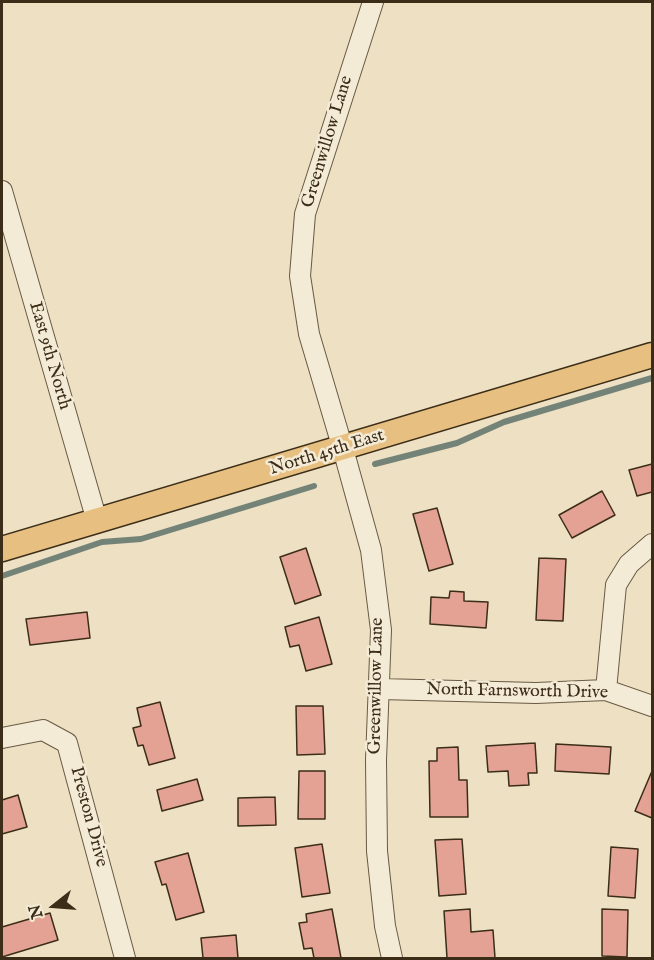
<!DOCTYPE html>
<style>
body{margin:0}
#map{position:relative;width:654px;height:960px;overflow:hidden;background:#eee0c2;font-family:"IM FELL English",serif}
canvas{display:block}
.frame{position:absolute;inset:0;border:3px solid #3c2d19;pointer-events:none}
.north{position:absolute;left:24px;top:876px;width:60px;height:60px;-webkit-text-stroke:4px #f4ebd7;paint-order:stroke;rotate:253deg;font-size:16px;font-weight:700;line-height:24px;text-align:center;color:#3c2d19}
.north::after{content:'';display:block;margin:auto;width:21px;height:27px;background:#3c2d19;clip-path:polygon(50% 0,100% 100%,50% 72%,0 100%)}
</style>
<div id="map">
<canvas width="654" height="960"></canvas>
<div class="frame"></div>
<div class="north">N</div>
</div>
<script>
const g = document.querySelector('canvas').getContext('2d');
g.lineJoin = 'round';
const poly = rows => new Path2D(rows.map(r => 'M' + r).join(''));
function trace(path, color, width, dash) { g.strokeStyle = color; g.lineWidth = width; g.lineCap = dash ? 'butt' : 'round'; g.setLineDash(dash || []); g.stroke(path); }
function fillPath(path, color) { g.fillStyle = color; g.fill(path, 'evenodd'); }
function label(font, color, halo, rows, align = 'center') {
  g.font = font + ' "IM FELL English",serif'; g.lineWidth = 5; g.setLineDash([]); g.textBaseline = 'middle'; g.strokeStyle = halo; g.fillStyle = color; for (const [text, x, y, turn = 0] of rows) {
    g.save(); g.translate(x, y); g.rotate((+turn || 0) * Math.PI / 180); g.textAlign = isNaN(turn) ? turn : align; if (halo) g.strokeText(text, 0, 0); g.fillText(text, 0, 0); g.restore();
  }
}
const stream = poly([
 [375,464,457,443,504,422,652,378],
 [2,576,102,542,141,539,314,486]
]);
const building = poly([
 [652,464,652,492,637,496,629,470,652,464],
 [602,491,615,515,572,538,559,515,602,491],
 [437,508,453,564,429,571,413,514,437,508],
 [306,548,321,595,295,604,280,557,306,548],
 [539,558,566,559,563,621,536,620,539,558],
 [450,591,464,592,464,601,488,602,486,628,430,624,431,597,449,598,450,591],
 [87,612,90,638,30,645,26,619,87,612],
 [319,617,332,664,306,671,299,645,290,647,285,627,319,617],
 [160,702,175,758,149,765,143,745,138,746,133,728,141,726,137,708,160,702],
 [296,706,323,706,325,754,297,755,296,706],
 [535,743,537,773,528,773,529,785,509,786,508,771,488,772,486,746,535,743],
 [556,744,611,747,609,774,555,771,556,744],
 [458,747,459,780,467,780,468,817,430,817,429,761,437,761,437,748,458,747],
 [299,771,325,771,325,819,298,819,299,771],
 [652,771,652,818,635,811,652,771],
 [197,779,203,800,162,811,157,790,197,779],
 [18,795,27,827,2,834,2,800,18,795],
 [275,797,276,825,238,826,238,798,275,797],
 [462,839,466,894,439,896,435,840,462,839],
 [322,844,330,893,302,897,295,848,322,844],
 [611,847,638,849,635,898,608,896,611,847],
 [188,853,204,912,176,920,166,884,162,885,155,862,188,853],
 [332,909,341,958,314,958,312,948,304,949,299,923,307,922,306,914,332,909],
 [470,909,471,932,493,930,495,958,447,958,444,911,470,909],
 [602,909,628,910,627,957,602,956,602,909],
 [50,913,58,940,2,957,2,927,50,913],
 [236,935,238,958,203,958,201,938,236,935]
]);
const minor = poly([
 [373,2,305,214,300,276,309,334,343,449,371,550,381,630,376,760,377,851,385,926,392,958],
 [2,191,97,521],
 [380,689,536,693,606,690,652,706],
 [606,690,616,585,629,564,652,544],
 [2,738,43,730,67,743,125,958]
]);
const major = poly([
 [2,549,652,355]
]);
const streetNames = [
 ["Greenwillow Lane",328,142,-73],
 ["East 9th North",49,356,74],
 ["North 45th East",327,453,-17],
 ["Greenwillow Lane",377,686,-89],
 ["North Farnsworth Drive",517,692,1],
 ["Preston Drive",88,817,75]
];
trace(stream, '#748378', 6);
fillPath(building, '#e3a293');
trace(building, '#3c2d19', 1.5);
trace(minor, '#685a43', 22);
trace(major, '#3c2d19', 27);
trace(minor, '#f4ebd7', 20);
trace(major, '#e7c081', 24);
label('18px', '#3c2d19', '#f4ebd7', streetNames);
</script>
